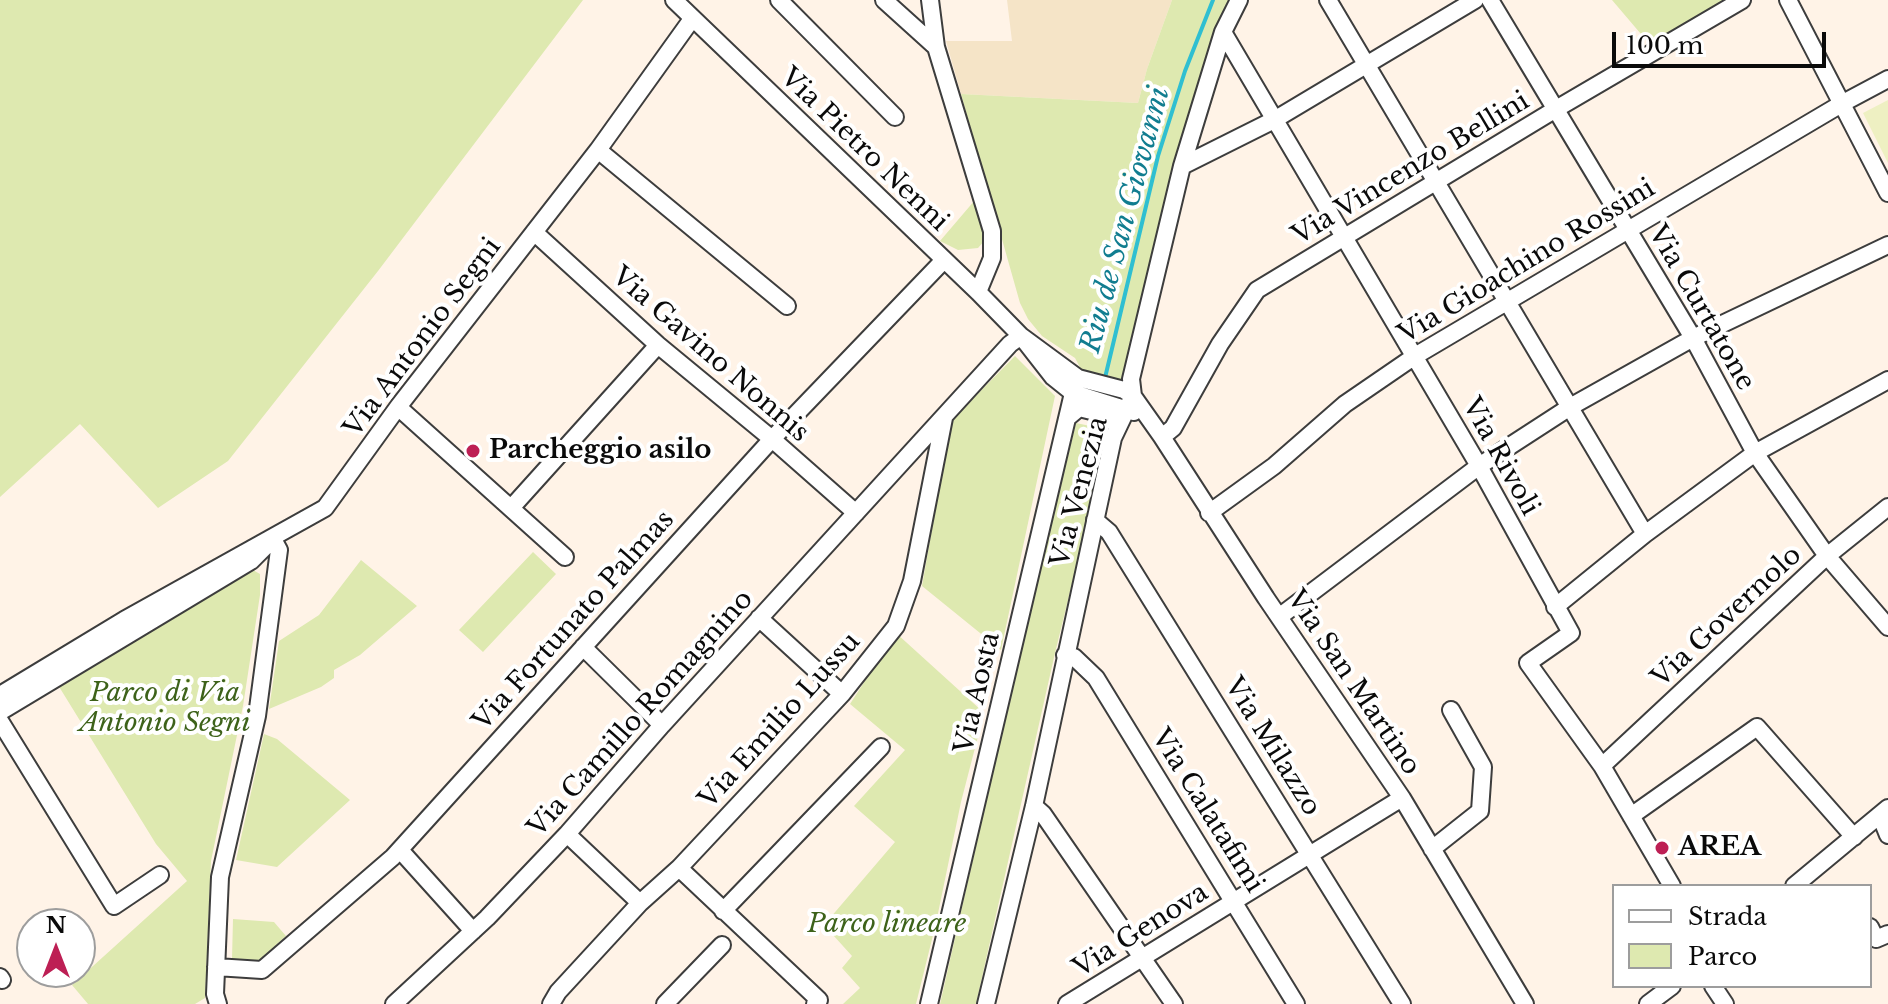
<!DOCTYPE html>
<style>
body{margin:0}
#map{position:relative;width:1888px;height:1004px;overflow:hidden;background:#fff3e7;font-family:"Libre Baskerville",serif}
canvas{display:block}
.legend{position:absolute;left:1612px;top:884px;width:260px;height:104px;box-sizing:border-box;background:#fff;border:2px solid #9d9d9d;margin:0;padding:10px 14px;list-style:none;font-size:24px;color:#0a0a0a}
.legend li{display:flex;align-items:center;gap:16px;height:40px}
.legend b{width:40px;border:2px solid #9d9d9d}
.north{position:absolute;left:16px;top:908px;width:80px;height:80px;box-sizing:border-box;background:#fff;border:2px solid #9d9d9d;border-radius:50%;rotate:0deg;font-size:22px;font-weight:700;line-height:32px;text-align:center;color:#0a0a0a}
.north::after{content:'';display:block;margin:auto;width:28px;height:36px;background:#bd1f54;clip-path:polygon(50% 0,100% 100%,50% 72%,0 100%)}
.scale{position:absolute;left:1612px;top:32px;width:214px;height:36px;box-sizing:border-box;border:4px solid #0a0a0a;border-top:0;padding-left:10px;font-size:24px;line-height:28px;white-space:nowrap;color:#0a0a0a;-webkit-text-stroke:6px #fff;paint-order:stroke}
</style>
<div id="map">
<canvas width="1888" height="1004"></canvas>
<ul class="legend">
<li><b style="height:10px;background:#fff"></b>Strada</li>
<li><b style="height:22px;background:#dee9b0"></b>Parco</li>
</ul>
<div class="north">N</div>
<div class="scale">100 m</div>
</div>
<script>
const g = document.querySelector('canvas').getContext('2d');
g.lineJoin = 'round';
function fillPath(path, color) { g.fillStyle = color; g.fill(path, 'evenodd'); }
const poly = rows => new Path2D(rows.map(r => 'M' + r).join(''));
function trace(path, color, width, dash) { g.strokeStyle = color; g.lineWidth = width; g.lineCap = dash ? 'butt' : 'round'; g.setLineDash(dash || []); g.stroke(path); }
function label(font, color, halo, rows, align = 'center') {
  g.font = font + ' "Libre Baskerville",serif'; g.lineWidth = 8; g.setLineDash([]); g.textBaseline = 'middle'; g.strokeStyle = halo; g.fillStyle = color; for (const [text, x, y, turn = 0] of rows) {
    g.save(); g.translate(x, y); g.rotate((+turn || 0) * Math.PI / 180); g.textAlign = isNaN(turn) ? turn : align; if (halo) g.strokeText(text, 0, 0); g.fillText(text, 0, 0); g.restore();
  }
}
const farmland = poly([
 [1007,0,1172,0,1147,69,1138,103,961,94,946,41,1012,41]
]);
const green = poly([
 [0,0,583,0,378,271,228,461,158,508,80,424,0,497],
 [1172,0,1229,0,1154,259,1124,377,1119,381,1083,373,1075,358,1042,336,1028,319,1020,303,961,94,1138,103,1147,69],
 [1612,0,1730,0,1652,47],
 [975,200,986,239,978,248,958,250,940,241],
 [1015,356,1055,396,1001,650,922,586,951,421],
 [1076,423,1109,430,1108,437,1055,653,976,1004,940,1004,1016,670],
 [533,552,556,574,483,652,459,630],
 [361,560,417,606,360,655,334,670,334,678,321,687,269,709,279,641,319,615],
 [253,570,260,574,260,595,243,706,211,861,205,998,195,1004,88,1004,72,985,187,881,156,844,58,685],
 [896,633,982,711,983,717,961,802,936,923,916,1004,843,1004,860,988,842,968,852,956,824,925,895,842,854,806,905,750,850,704],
 [264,734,277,739,350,800,277,867,236,860],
 [233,919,274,922,286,936,258,961,232,959]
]);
const pitch = poly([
 [1888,100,1888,163,1863,113]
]);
const stream = poly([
 [1104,382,1158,156,1185,71,1213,0]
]);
const minor = poly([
 [674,0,978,292,1021,336,1053,377,1073,393,1134,412],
 [779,0,895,117],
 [884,0,936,47],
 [930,0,936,47,992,231,992,258,978,292],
 [1328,0,1645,534],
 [1490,0,1693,338,1755,453,1827,556,1888,627],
 [1788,0,1888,193],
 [1223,32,1479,466,1571,633,1528,663,1602,766,1672,886],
 [598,150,787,306],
 [1182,166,1274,120,1475,0],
 [534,232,658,345,772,439,856,513],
 [1021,336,1078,378,1124,390,1133,396,1162,437,1266,598,1402,798,1525,1004],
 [398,407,565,557],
 [1067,418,1079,408,1112,416,1117,429],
 [1162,437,1173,428,1220,344,1257,290,1556,109,1742,0],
 [512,507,658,345],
 [1209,513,1274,466,1345,404,1415,356,1843,103,1888,79],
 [1095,520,1109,532,1402,1004],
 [1555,607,1645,534,1755,453,1888,380],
 [1279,617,1479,466,1570,407,1693,338,1888,245],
 [759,618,842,694],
 [583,647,662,725],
 [1065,655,1074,657,1096,678,1296,1004],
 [0,695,124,620,325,508,398,407,598,150,692,19],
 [0,712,251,561,266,546],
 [0,721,114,906,160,875],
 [1602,766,1827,556,1888,507],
 [1034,806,1043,814,1174,1004],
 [1880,815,1888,835],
 [1631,816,1757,727,1854,837],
 [567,834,640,903],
 [1432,849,1480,811,1483,767,1451,710],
 [400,850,473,931],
 [679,868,819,1000,815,1004],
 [1794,886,1888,808],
 [723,911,881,747],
 [1870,927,1876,939,1888,934],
 [216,967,262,970,393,857,772,439,944,260],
 [0,977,2,980],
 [1713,986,1725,1004],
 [218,1004,215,994,220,877,257,716,279,550,273,539],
 [394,1004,487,918,567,834,662,725,1010,344,1021,336],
 [551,1004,558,992,640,903,679,868,842,694,896,626,912,581,944,418],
 [665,1004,722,945],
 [929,1004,1073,393],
 [986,1004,1034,806,1113,438,1133,396,1131,379,1182,166,1223,32,1239,0],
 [1067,1004,1402,798],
 [1648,1004,1672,986]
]);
const markers = [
 [473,451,8,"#bd1f54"],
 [1662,848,8,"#bd1f54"]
];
const streetNames = [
 ["Via Pietro Nenni",864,150,44],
 ["Via Vincenzo Bellini",1411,169,-31],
 ["Via Gioachino Rossini",1527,262,-31],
 ["Via Curtatone",1701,308,60],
 ["Via Antonio Segni",423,338,-53],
 ["Via Gavino Nonnis",710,355,41],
 ["Via Rivoli",1500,457,61],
 ["Via Venezia",1080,492,-75],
 ["Via Governolo",1727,617,-43],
 ["Via Fortunato Palmas",574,621,-48],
 ["Via San Martino",1353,683,56],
 ["Via Aosta",978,693,-77],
 ["Via Camillo Romagnino",641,714,-48],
 ["Via Emilio Lussu",780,721,-48],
 ["Via Milazzo",1272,747,58],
 ["Via Calatafimi",1207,811,58],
 ["Via Genova",1141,931,-32]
];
const poiNames = [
 ["Parcheggio asilo",489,451],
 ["AREA",1678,848]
];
const parkNames = [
 ["Parco di Via",165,694],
 ["Antonio Segni",165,724],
 ["Parco lineare",887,925]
];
const waterNames = [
 ["Riu de San Giovanni",1126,220,-75]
];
fillPath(farmland, '#f5e4c7');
fillPath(green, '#dee9b0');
fillPath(pitch, '#eef0c2');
trace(stream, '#2fbfd1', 4);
trace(minor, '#3d3d3d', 20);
trace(minor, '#fff', 16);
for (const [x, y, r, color] of markers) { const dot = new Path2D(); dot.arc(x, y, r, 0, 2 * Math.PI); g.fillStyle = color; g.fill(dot); trace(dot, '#fff', 3); }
label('26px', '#0a0a0a', '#fff', streetNames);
label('bold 26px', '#0a0a0a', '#fff', poiNames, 'left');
label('italic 26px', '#3d621a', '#fff', parkNames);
label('italic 28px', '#117d90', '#fff', waterNames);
</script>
